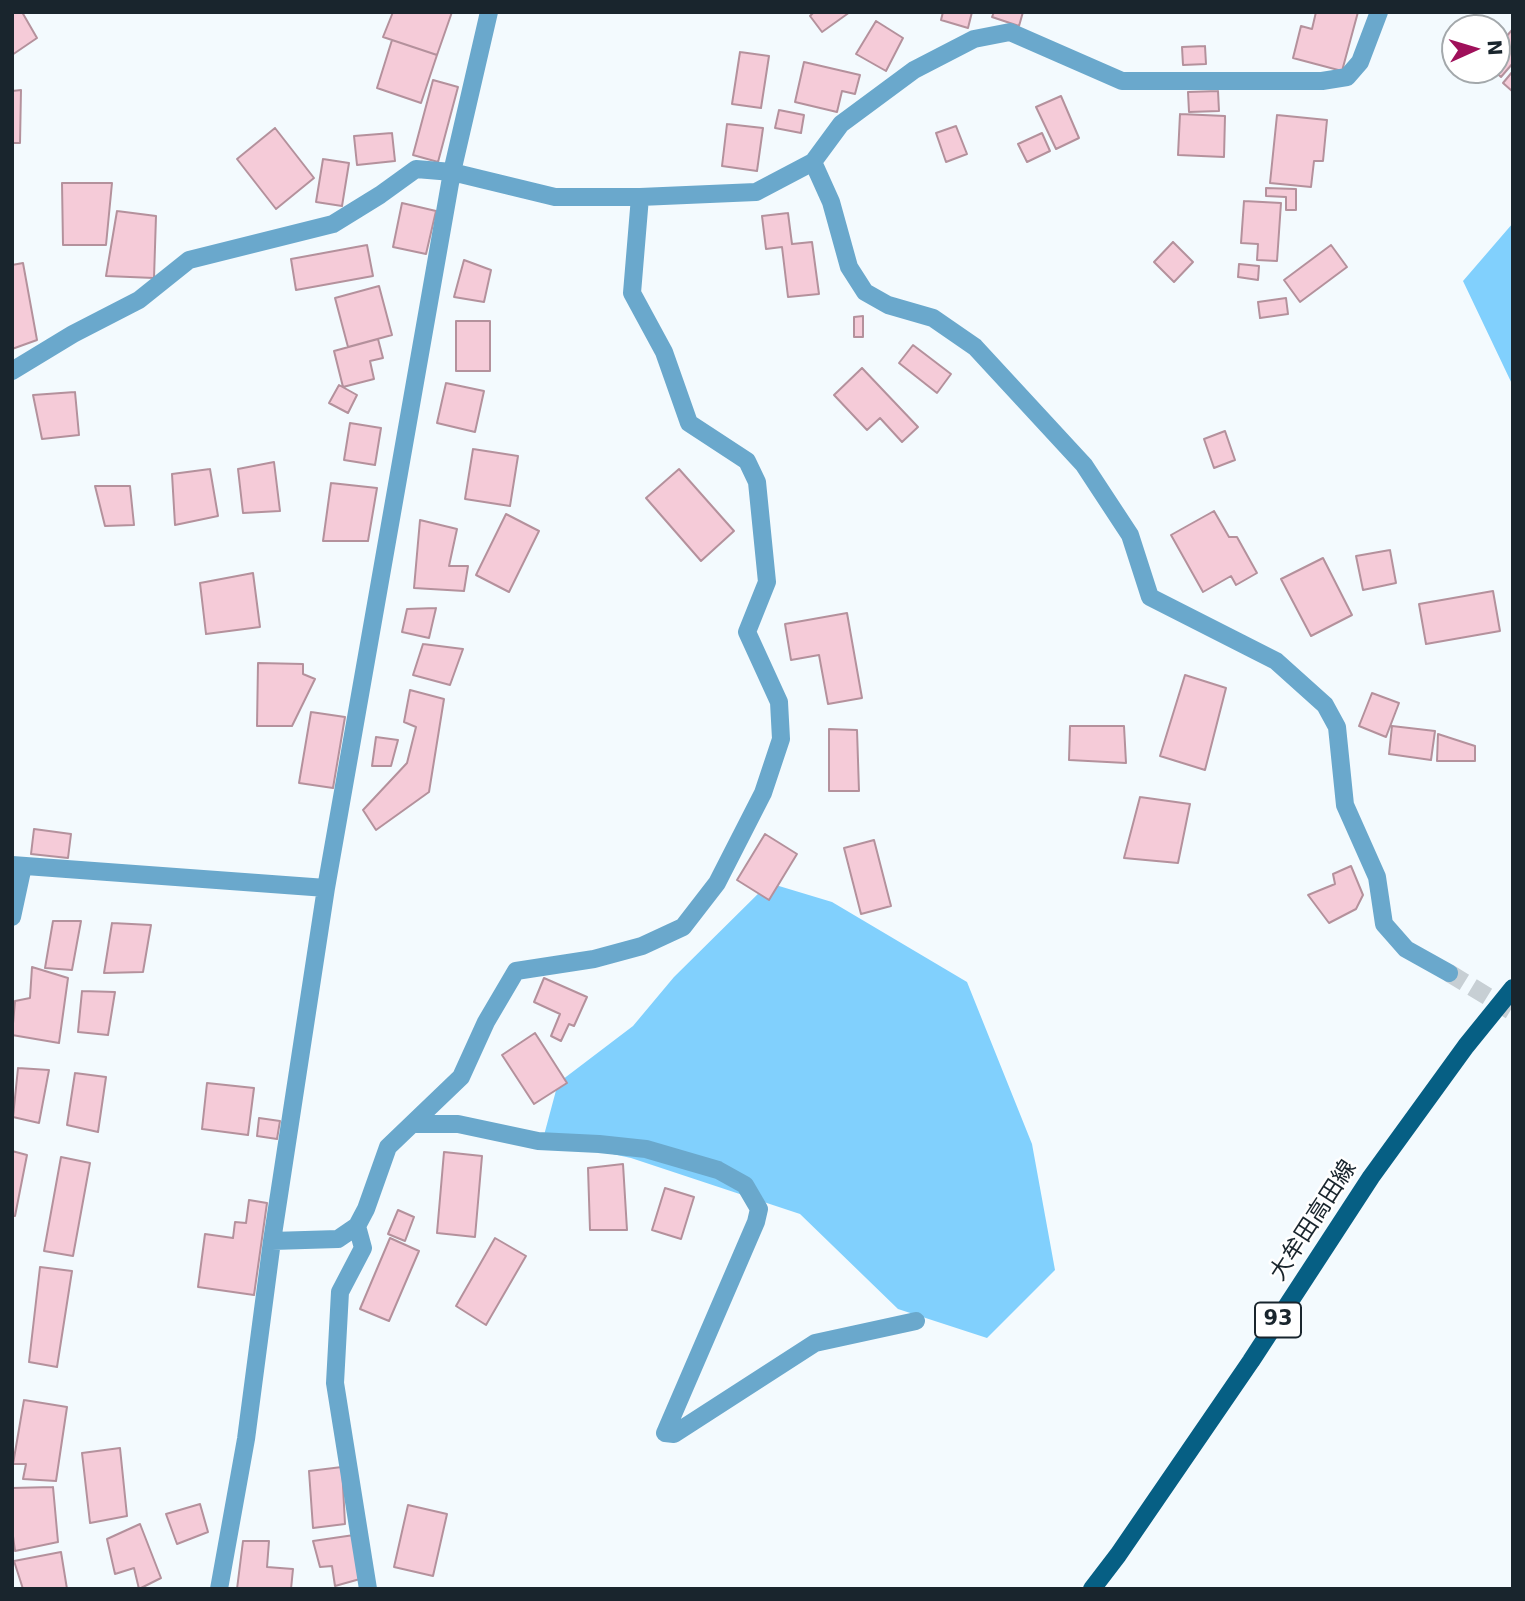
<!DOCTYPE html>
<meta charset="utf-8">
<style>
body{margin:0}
#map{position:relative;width:1525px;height:1601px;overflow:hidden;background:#f3fafe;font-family:"DejaVu Sans",sans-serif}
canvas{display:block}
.frame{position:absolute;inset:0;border:14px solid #19252d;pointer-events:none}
.north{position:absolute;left:1441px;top:14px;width:70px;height:70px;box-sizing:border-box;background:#fff;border:2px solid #a3a8ab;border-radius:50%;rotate:86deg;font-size:19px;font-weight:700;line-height:28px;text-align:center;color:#19252d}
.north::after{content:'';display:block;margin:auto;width:24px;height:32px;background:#9f105a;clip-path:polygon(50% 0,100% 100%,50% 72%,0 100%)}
</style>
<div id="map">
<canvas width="1525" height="1601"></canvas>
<div class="frame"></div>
<div class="north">N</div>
</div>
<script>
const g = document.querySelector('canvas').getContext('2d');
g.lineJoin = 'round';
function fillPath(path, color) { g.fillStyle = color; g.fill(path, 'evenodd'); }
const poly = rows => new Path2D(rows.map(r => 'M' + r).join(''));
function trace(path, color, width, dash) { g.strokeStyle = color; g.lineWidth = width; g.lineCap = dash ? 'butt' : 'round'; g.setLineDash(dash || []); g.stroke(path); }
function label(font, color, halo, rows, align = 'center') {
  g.font = font + ' "DejaVu Sans","Noto Sans JP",sans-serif'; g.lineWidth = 5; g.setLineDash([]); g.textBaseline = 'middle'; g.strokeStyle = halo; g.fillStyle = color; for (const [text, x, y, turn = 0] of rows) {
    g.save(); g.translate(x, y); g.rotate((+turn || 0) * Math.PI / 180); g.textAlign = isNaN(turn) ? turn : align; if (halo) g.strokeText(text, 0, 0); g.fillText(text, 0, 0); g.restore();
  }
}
const forest = poly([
 [1513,223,1513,386,1463,281],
 [769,883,832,902,967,982,1032,1144,1055,1270,987,1338,898,1309,800,1214,631,1158,543,1139,558,1083,633,1026,674,977]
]);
const building = poly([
 [12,12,22,12,37,38,12,55,12,12],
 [393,12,452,12,437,55,383,37,393,12],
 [814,12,850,12,822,32,810,16,814,12],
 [943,12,972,12,968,28,941,20,943,12],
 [994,12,1023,12,1019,26,992,17,994,12],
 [1316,12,1358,12,1342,71,1293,58,1301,26,1312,29,1316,12],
 [876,21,903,38,886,71,856,54,876,21],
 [1512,30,1513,63,1501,77,1493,70,1497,70,1497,47,1512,30],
 [392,40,437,55,421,103,377,88,392,40],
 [1205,46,1206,64,1183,65,1182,47,1205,46],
 [740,52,769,56,761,108,732,104,740,52],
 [804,62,860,75,855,94,842,91,837,112,795,102,804,62],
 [1513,71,1513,90,1512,91,1503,83,1513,71],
 [433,80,458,87,438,162,413,155,433,80],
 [21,90,20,143,12,143,12,91,21,90],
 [1218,91,1219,111,1189,112,1188,92,1218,91],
 [1061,96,1079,138,1056,149,1036,107,1061,96],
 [779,110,804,115,801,133,775,128,779,110],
 [1180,114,1225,116,1224,157,1178,155,1180,114],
 [1277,115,1327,120,1323,161,1314,161,1311,187,1270,183,1277,115],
 [727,124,763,128,757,171,722,166,727,124],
 [956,126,967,154,946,162,936,133,956,126],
 [275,128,314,178,276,209,237,159,275,128],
 [392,133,395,161,357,165,354,136,392,133],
 [1042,133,1050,151,1027,162,1018,144,1042,133],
 [323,159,349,163,342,206,316,202,323,159],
 [62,183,112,183,106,245,63,245,62,183],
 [1266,188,1296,189,1296,210,1286,210,1286,197,1266,196,1266,188],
 [1244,201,1281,203,1277,261,1257,260,1258,244,1241,243,1244,201],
 [402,203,436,211,426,254,393,247,402,203],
 [117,211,156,216,154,278,106,276,117,211],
 [788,213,792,244,812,242,819,294,788,297,782,247,766,249,762,216,788,213],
 [1173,242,1193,262,1174,282,1154,262,1173,242],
 [367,245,373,276,296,290,291,259,367,245],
 [1331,245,1347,267,1300,302,1284,280,1331,245],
 [464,260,491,270,484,302,454,297,464,260],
 [23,263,37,340,12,349,12,265,23,263],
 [1239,264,1259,266,1258,280,1238,277,1239,264],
 [379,286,392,335,348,347,335,298,379,286],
 [1286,298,1288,314,1260,318,1258,302,1286,298],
 [863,316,863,337,854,337,854,317,863,316],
 [456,321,490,321,490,371,456,371,456,321],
 [378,339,383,358,370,361,374,379,343,387,334,351,378,339],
 [913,345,951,374,937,393,899,363,913,345],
 [862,368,918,427,902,442,880,418,867,430,834,395,862,368],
 [446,383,484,391,475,432,437,423,446,383],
 [339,385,357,395,348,413,329,403,339,385],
 [75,392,79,435,42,439,33,395,75,392],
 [350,423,381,428,375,465,344,460,350,423],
 [1225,431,1235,460,1214,468,1204,439,1225,431],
 [473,449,518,456,510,506,465,499,473,449],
 [274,462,280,511,243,513,238,469,274,462],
 [210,469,218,516,175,525,172,474,210,469],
 [679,469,734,531,701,561,646,498,679,469],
 [331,483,377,488,368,541,323,541,331,483],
 [95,486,130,486,134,525,105,526,95,486],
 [1214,511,1229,537,1237,537,1257,573,1236,585,1231,576,1203,592,1171,535,1214,511],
 [506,514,539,531,509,592,476,575,506,514],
 [420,520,457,529,449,566,468,566,464,591,414,588,420,520],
 [1390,550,1396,583,1363,590,1356,556,1390,550],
 [1323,558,1352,615,1311,636,1281,579,1323,558],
 [253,573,260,627,206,634,200,583,253,573],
 [1493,591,1500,631,1426,644,1419,604,1493,591],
 [436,608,429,638,402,632,407,609,436,608],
 [847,613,862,698,828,704,819,655,791,660,785,624,847,613],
 [423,644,463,649,450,685,413,675,423,644],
 [258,663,303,664,303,674,315,679,292,726,257,726,258,663],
 [1185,675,1226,688,1205,770,1160,756,1185,675],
 [410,690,444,699,429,792,376,830,363,810,407,763,416,727,404,722,410,690],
 [1372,693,1399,703,1386,737,1359,726,1372,693],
 [311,712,345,717,333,788,299,783,311,712],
 [1070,726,1124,726,1126,763,1069,760,1070,726],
 [1392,726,1435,731,1431,760,1389,754,1392,726],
 [829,729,857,730,859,791,829,791,829,729],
 [1438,734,1475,746,1475,761,1437,761,1438,734],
 [376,737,398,740,391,766,372,766,376,737],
 [1140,797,1190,804,1178,863,1124,858,1140,797],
 [34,829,71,834,68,858,31,854,34,829],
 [765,834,797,854,769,900,737,880,765,834],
 [874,840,891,906,861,914,844,848,874,840],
 [1351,866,1363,895,1356,909,1329,923,1308,895,1335,884,1333,874,1351,866],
 [53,921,81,921,72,970,45,968,53,921],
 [112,923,151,925,143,972,104,973,112,923],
 [32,967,68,978,59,1043,12,1035,15,1001,30,998,32,967],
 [544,978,587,997,574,1026,569,1024,561,1041,551,1036,560,1014,534,1002,544,978],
 [82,991,115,992,108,1035,78,1032,82,991],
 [535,1033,567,1083,534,1104,502,1055,535,1033],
 [18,1068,49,1070,39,1123,13,1117,18,1068],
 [75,1073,106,1077,98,1132,67,1125,75,1073],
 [207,1083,254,1088,248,1135,202,1129,207,1083],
 [259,1118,280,1121,277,1139,257,1136,259,1118],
 [12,1151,27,1155,15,1216,12,1216,12,1151],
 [444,1152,482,1156,475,1237,437,1233,444,1152],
 [61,1157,90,1163,73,1256,44,1251,61,1157],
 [623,1164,627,1230,590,1230,588,1168,623,1164],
 [665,1188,694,1197,681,1239,652,1230,665,1188],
 [249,1200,267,1203,254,1295,198,1287,205,1234,233,1238,235,1222,246,1223,249,1200],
 [398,1210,414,1217,405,1241,388,1234,398,1210],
 [390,1238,419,1251,389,1321,360,1309,390,1238],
 [495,1238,526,1256,486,1325,456,1306,495,1238],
 [40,1267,72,1271,57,1367,29,1362,40,1267],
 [24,1400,67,1407,56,1481,23,1479,26,1464,13,1464,24,1400],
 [120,1448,127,1516,90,1523,82,1453,120,1448],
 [342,1467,345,1524,313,1528,309,1471,342,1467],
 [53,1487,58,1542,15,1551,12,1529,12,1488,53,1487],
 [200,1504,208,1532,177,1544,166,1514,200,1504],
 [408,1505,447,1514,433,1576,394,1567,408,1505],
 [140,1524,161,1578,139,1589,134,1568,115,1574,107,1539,140,1524],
 [354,1535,360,1579,335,1586,332,1566,320,1567,313,1541,354,1535],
 [243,1541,269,1541,267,1567,293,1569,291,1589,237,1589,243,1541],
 [61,1552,67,1589,23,1589,14,1561,61,1552]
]);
const minorTunnel = poly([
 [1449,973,1513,1012]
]);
const minor = poly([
 [813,162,831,202,849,267,865,292,888,305,933,318,975,347,1084,465,1130,535,1150,597,1276,661,1325,705,1337,727,1345,805,1377,877,1384,924,1406,949,1449,973],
 [12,371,73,334,139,300,189,260,333,224,380,195,416,169,452,172,555,197,640,197,756,192,813,162,841,124,914,70,974,39,1010,32,1122,81,1322,81,1347,77,1360,62,1379,12],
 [12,865,326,888],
 [12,917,23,866],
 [412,1124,458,1124,538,1141,599,1144,646,1149,718,1170,745,1185,759,1209,756,1222,665,1433,674,1434,815,1343,916,1321],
 [357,1226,363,1248,340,1292,335,1383,368,1589],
 [272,1241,338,1239,357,1226,366,1209,388,1147,461,1077,486,1022,516,971,594,959,642,946,683,927,717,883,763,793,781,739,779,702,747,632,767,582,757,482,747,461,689,423,664,352,632,293,640,197],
 [219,1589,246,1439,272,1241,326,888,452,172,489,12]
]);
const major = poly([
 [1092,1589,1118,1555,1251,1361,1371,1177,1466,1046,1513,988]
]);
const shields = [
 [1278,1320,46]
];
const shieldNames = [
 ["93",1278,1320]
];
const streetNames = [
 ["大牟田高田線",1314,1221,-57]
];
fillPath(forest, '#81d0fd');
fillPath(building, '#f5cbd8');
trace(building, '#b4919c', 2);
trace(minorTunnel, '#c7cfd4', 18, [18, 9]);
trace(minor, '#6aa8cc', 18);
trace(major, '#065f84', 18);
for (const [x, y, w] of shields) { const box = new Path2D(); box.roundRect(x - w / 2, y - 17.5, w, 35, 5); g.fillStyle = '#fff'; g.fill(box); trace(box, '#19252d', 2); }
label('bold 21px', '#19252d', null, shieldNames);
label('23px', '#19252d', '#fff', streetNames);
</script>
